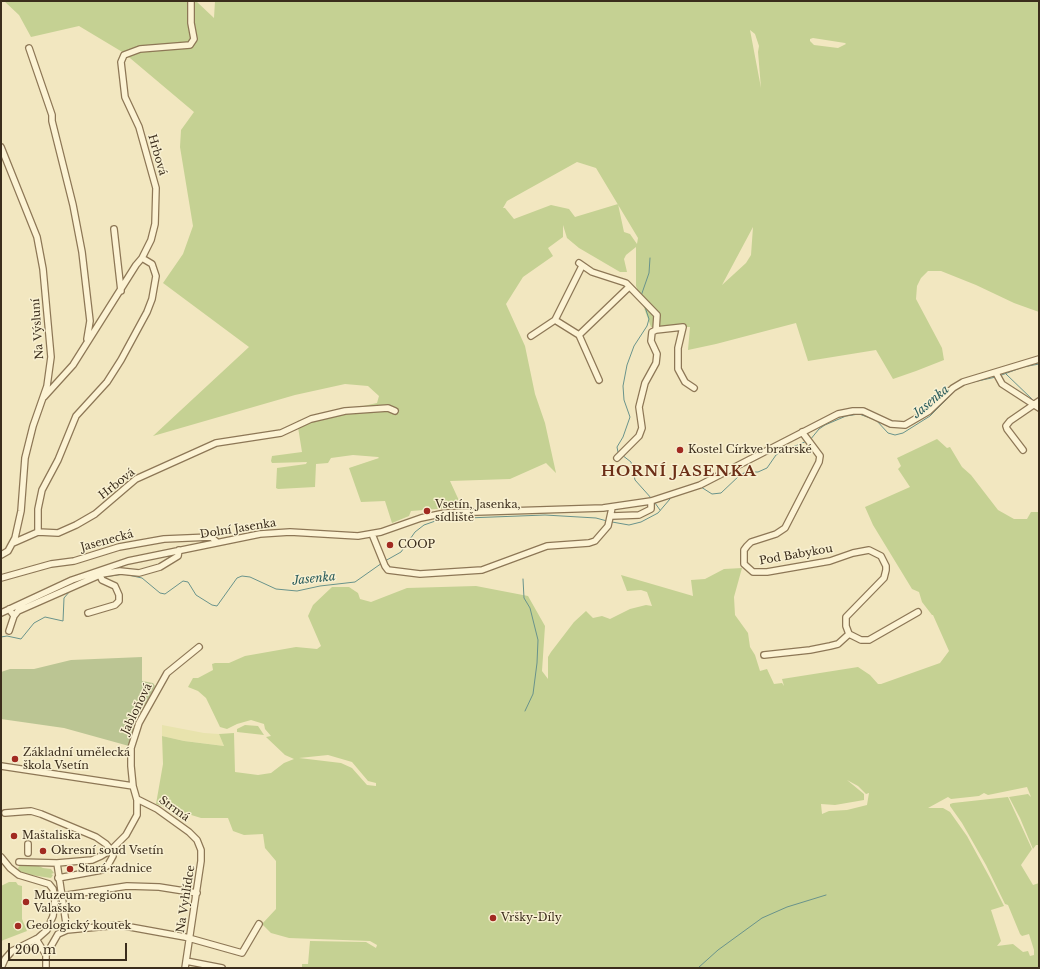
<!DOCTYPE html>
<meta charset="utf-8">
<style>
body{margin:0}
#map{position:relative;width:1040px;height:969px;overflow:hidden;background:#f2e7c0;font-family:"Libre Baskerville",serif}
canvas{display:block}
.frame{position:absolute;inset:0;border:2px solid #3b2d1c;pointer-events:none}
.scale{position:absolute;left:8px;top:943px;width:119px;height:18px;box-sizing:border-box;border:2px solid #3b2d1c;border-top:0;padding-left:5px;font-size:12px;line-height:14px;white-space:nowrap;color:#3b2d1c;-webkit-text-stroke:3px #f8f0d1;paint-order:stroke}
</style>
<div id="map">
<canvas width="1040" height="969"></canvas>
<div class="frame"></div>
<div class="scale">200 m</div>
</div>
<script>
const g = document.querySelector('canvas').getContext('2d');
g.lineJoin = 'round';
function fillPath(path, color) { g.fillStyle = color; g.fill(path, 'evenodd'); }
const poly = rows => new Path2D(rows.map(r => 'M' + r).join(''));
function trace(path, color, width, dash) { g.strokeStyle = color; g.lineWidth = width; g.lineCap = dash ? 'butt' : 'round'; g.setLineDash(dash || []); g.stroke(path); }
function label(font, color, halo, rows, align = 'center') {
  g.font = font + ' "Libre Baskerville",serif'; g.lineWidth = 3; g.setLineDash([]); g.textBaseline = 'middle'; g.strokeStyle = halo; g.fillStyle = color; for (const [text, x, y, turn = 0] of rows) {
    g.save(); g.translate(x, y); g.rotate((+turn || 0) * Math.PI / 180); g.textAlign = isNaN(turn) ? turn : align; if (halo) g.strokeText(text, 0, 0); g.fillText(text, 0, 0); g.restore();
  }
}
const farmland = poly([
 [162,725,204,733,219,734,224,746,184,741,162,736]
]);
const green = poly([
 [4,1,196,1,214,18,215,1,1039,1,1039,312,1014,303,976,285,941,271,928,271,921,278,917,286,916,299,942,348,944,360,916,371,893,379,876,350,808,361,796,323,716,344,688,350,690,327,651,327,636,286,636,247,626,255,624,259,627,272,620,272,579,248,567,238,563,225,563,237,548,248,553,256,523,277,506,304,525,346,535,394,545,423,556,473,546,463,510,479,450,481,462,507,411,511,409,516,392,523,385,501,361,502,349,468,379,458,378,457,353,455,331,458,328,463,316,464,315,487,278,489,276,488,277,468,306,464,307,462,272,463,271,461,272,456,302,452,297,421,377,403,379,396,368,386,345,384,295,395,153,436,249,347,163,283,183,254,193,226,180,147,181,130,194,112,124,53,79,26,31,37,19,15],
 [750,30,755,34,759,46,758,52,761,88],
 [813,38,845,43,846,44,838,48,814,45,810,41,810,39],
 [577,162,596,168,638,238,637,244,630,234,624,232,618,204,575,217,569,209,551,205,514,219,505,208,503,208,507,201],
 [753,227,751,255,746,263,722,285],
 [937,439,947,448,950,447,962,467,971,475,998,510,1014,519,1027,519,1031,512,1039,512,1039,845,1036,845,1033,849,1020,818,1009,797,1028,794,1031,797,1027,787,988,795,984,793,979,796,951,799,948,797,928,808,943,808,950,812,967,836,990,878,1004,906,991,910,1001,941,997,946,1013,944,1023,952,1028,951,1030,956,1034,955,1034,950,1029,934,1022,936,1020,934,1008,905,1005,904,986,865,962,823,950,806,950,804,953,803,1008,797,1032,849,1021,865,1033,885,1039,883,1039,968,302,968,302,964,308,964,310,941,366,942,376,948,377,945,370,941,289,938,271,933,262,924,276,909,276,861,265,848,263,834,244,835,233,831,228,818,201,818,156,804,163,764,162,736,184,741,224,746,219,734,234,733,235,772,258,775,271,773,284,763,294,759,285,755,266,737,271,736,265,729,264,724,251,720,237,724,227,729,220,727,206,698,198,691,188,687,193,678,198,678,213,670,212,664,215,663,229,663,245,656,296,647,317,649,321,646,308,616,313,605,332,587,349,587,358,593,360,599,371,602,407,588,476,586,528,596,545,626,542,671,548,679,548,657,551,652,574,622,586,611,593,618,602,616,610,619,630,609,646,605,652,606,647,592,641,590,627,591,621,575,693,596,691,580,705,579,724,569,742,568,734,597,735,615,748,633,750,647,755,655,760,671,767,669,774,684,782,683,784,686,782,679,858,667,870,675,878,684,881,684,940,663,949,651,933,615,932,615,922,602,919,592,912,589,873,525,865,507,910,487,898,469,901,466,897,458],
 [328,755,352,762,368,781,376,783,376,786,367,785,352,768,341,763,299,758],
 [847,780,858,786,866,794,869,793,867,805,847,810,829,811,822,814,821,804,835,805,864,800,864,794],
 [245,725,258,726,264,735,237,732,237,729],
 [20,865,39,866,43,868,51,869,54,873,51,874,53,875,51,878,24,874,17,870],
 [9,882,16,882,18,885,22,886,22,919,27,931,1,941,1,886]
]);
const cemetery = poly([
 [142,657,142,681,153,683,155,686,139,718,129,746,64,728,1,719,1,672,10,669,34,669,71,660]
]);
const stream = poly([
 [641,296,649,273,650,258],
 [1006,374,1034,401],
 [999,376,1023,367,1039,364],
 [964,384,996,377],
 [810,440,819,429,825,425,846,416,859,414,876,420,888,433,895,435,903,433,930,416,958,388],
 [618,452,617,447,623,437,630,417,624,400,623,386,627,365,634,346,647,326,649,319,644,304],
 [622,455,631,462,635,480,652,499],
 [701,487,712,494,721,493,740,475,746,472,758,472,767,468,776,455,781,452,807,441],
 [655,503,660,510],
 [612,522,629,525,641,522,658,513,670,499],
 [385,561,401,552,415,532,424,525,441,519,545,515,596,518,607,521],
 [103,577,124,574,142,578,160,593,165,594,183,581,188,582,196,595,212,605,217,606,237,578,242,576,250,577,276,589,297,591,320,586,355,582,382,563],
 [523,579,524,598,530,608,538,640,537,663,533,694,525,711],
 [1,637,7,636,21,639,34,623,45,617,63,621,64,598,70,591],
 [698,968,718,950,762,918,787,907,826,895]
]);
const minor = poly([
 [29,48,52,115,52,121,73,205,82,252,90,321,87,339],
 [1,147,37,237,43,269,51,357,47,386,33,426,25,458,21,511,15,538,8,551,1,555],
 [114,229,121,291],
 [579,263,592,272,626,283,657,315,656,330,683,327,678,348,678,369,685,382,694,388],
 [555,320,582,266],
 [579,335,629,287],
 [531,336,555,320,579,335,599,380],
 [996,373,1002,384,1039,408],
 [44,397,73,365,136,265,142,258,151,240,155,224,156,188,139,127,125,97,121,62,124,55,140,49,190,45,194,39,191,23,191,1],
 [802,432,820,456,819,462,785,528,776,534,751,542,747,546,744,550,744,564,753,572,767,572,830,561,853,553,869,550,881,556,886,566,886,570,884,578,846,617,846,626,849,634,861,640,869,640,918,612],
 [1023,450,1007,429,1006,426,1010,421,1039,401],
 [617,458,639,436,642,428,639,407,645,383,656,363,657,354,651,341,652,332,656,330],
 [612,516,639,515,651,509,651,501],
 [38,532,58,533,76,525,95,514,136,479,216,443,281,433,311,419,345,411,388,408,395,411],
 [372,534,385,566,388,570,420,574,482,570,547,546,589,543,595,541,608,526,612,508],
 [13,543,38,532,38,509,42,490,58,460,76,416,107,382,121,360,147,312,152,299,156,276,152,264,142,258],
 [1,578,51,564,74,561,119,547,164,539,211,537,217,542],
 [9,609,14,616,18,611,102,574,120,571,139,573,160,567,178,556,179,550],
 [1,613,72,580,128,561,260,534,290,532,358,536,381,532,421,518,445,513,603,508,651,501,700,485,838,414,853,411,863,411,891,424,905,425,929,411,953,388,963,382,1039,359],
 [88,613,115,605,119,601,119,595,115,586,102,580,100,575],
 [9,631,14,616],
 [764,655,810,650,830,646,838,644,849,634],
 [1,766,133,786],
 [137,799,157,809,189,832,197,840,201,850,201,861,185,968],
 [5,813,31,811,41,814,96,837,106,844,111,850,113,856,108,865,102,870,58,878],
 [28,853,28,844],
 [1,857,10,868,19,875,49,884,53,889,55,899,53,916,47,930,38,938,12,951,5,959,1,968],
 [19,862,57,863,67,930,58,934,46,955,36,939],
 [57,863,92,860,101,856,111,850,126,835,137,815,137,800,133,786,131,766,131,748,139,723,167,673,199,647],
 [61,896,127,886,159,887,197,893],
 [67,930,119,925,185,937,242,953,259,924],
 [186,961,222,968],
 [46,968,46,955]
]);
const markers = [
 [680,450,4,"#a12a21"],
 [427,511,4,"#a12a21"],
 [390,545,4,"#a12a21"],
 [15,759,4,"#a12a21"],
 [14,836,4,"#a12a21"],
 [43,851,4,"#a12a21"],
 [70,869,4,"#a12a21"],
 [26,902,4,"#a12a21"],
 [493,918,4,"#a12a21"],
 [18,926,4,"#a12a21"]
];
const streetNames = [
 ["Hrbová",157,155,74],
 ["Na Výsluní",38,329,-94],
 ["Hrbová",117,484,-38],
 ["Dolní Jasenka",238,529,-9],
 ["Jasenecká",107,541,-15],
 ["Pod Babykou",796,555,-10],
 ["Jabloňová",137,709,-64],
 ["Strmá",174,809,36],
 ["Na Vyhlídce",186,899,-81]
];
const poiNames = [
 ["Kostel Církve bratrské",688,450],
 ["Vsetín, Jasenka,",435,505],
 ["sídliště",435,518],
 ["COOP",398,545],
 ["Základní umělecká",23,753],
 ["škola Vsetín",23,766],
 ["Maštaliska",22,836],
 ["Okresní soud Vsetín",51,851],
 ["Stará radnice",78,869],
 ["Muzeum regionu",34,896],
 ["Valašsko",34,909],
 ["Vršky-Díly",501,918],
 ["Geologický koutek",26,926]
];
const waterNames = [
 ["Jasenka",931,402,-40],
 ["Jasenka",314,579,-6]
];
const districtNames = [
 ["HORNÍ JASENKA",679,472]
];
fillPath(farmland, '#e8e3ad');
fillPath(green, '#c5d193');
fillPath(cemetery, '#bbc593');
trace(stream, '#69938b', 1);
trace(minor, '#8d7756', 8);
trace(minor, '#fcf3d4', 5.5);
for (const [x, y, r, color] of markers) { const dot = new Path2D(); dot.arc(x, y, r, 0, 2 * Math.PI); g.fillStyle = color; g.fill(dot); trace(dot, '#f8f0d1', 1.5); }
label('11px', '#3b2d1c', '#f8f0d1', streetNames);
label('11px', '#3b2d1c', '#f8f0d1', poiNames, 'left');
label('italic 12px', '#2a5c5c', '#f8f0d1', waterNames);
g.letterSpacing = '1px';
label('bold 15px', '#6c2f17', '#f8f0d1', districtNames);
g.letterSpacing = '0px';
</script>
